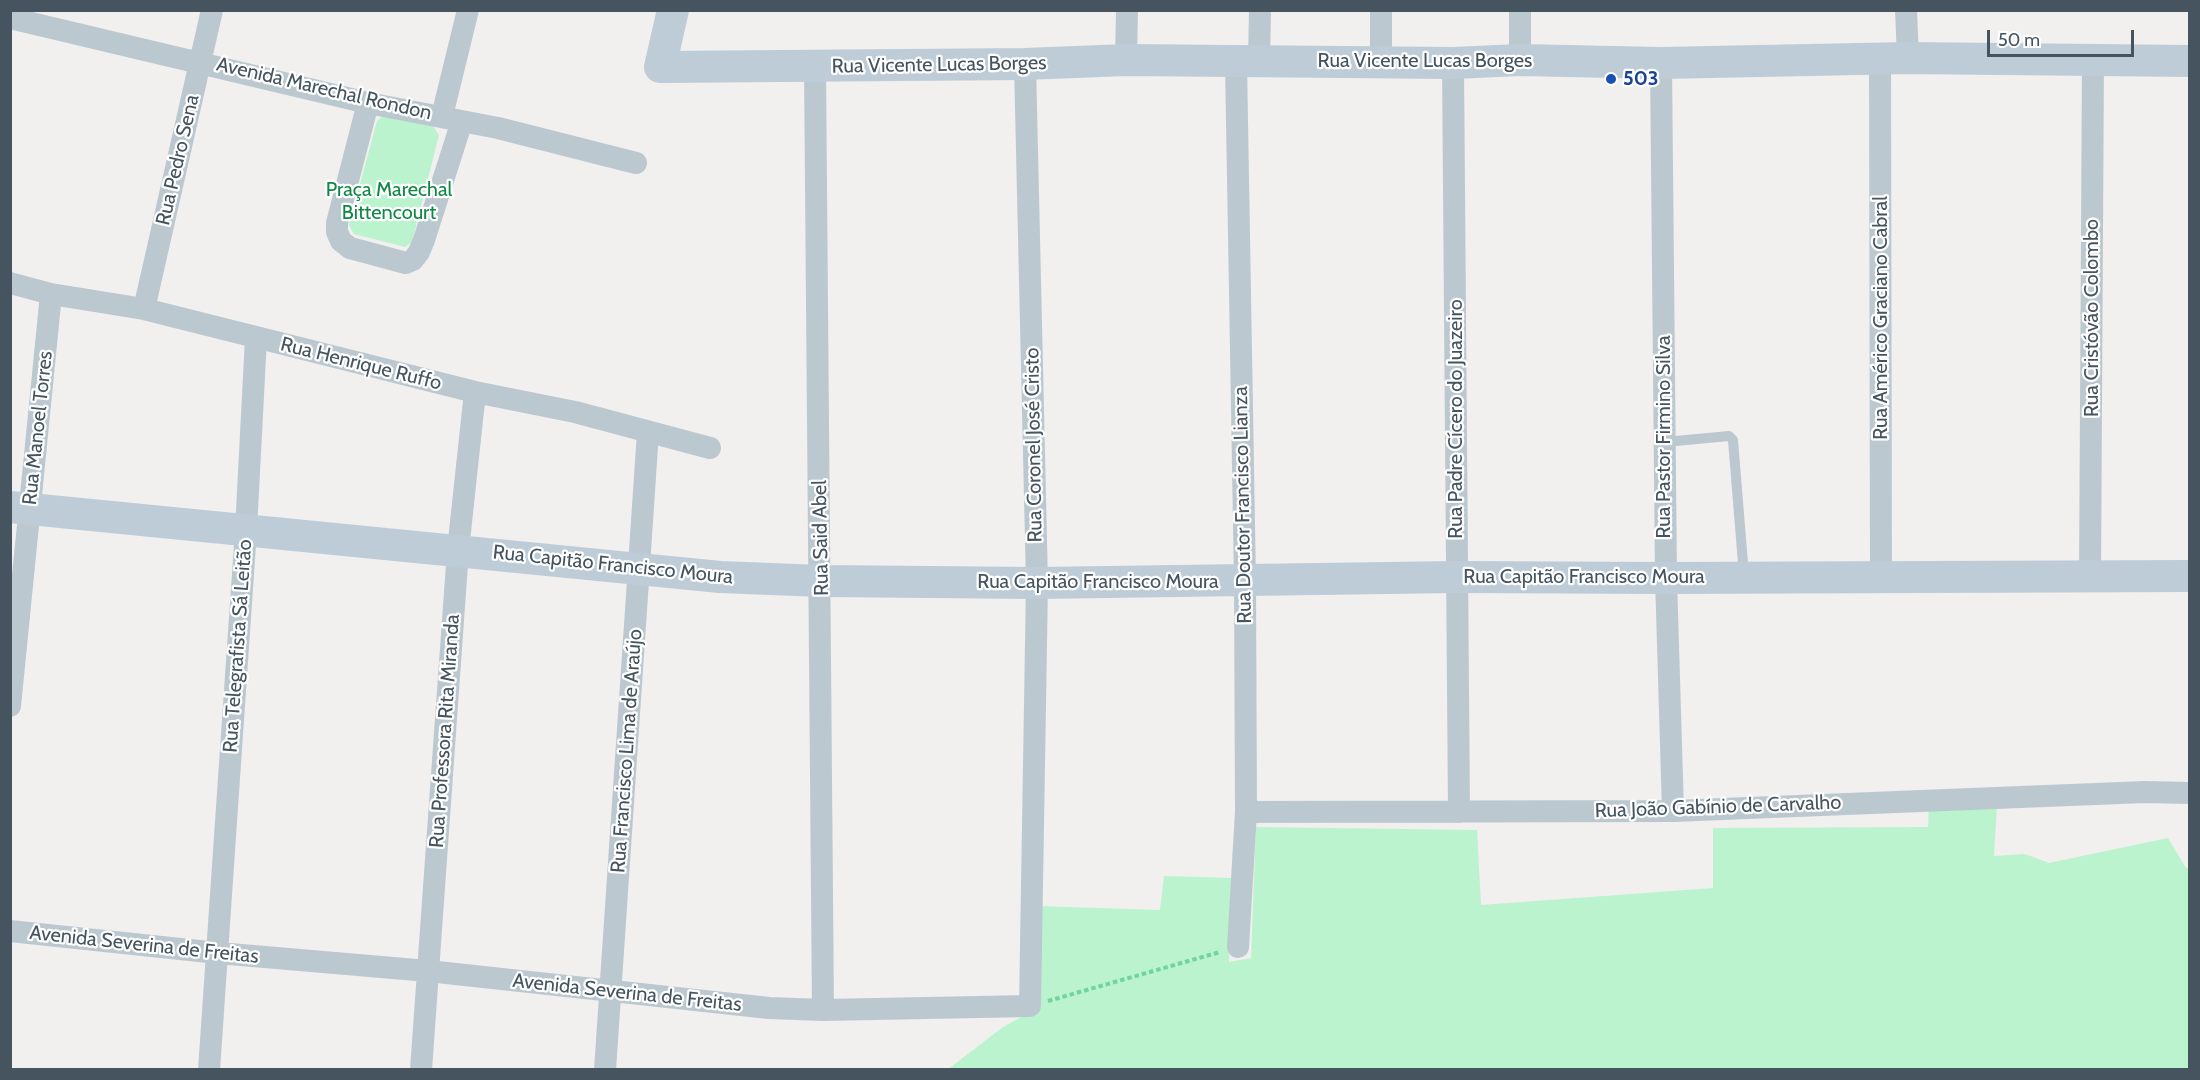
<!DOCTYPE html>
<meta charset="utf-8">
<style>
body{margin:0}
#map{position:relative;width:2200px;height:1080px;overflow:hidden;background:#f2efef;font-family:Cabin,sans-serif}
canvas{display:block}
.frame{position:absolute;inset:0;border:12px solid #45545f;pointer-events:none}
.scale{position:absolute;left:1987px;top:30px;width:147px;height:27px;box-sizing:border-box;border:3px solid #45545f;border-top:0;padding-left:8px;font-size:18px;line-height:21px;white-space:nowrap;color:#45545f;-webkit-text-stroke:4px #fff;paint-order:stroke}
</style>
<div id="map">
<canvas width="2200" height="1080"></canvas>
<div class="frame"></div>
<div class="scale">50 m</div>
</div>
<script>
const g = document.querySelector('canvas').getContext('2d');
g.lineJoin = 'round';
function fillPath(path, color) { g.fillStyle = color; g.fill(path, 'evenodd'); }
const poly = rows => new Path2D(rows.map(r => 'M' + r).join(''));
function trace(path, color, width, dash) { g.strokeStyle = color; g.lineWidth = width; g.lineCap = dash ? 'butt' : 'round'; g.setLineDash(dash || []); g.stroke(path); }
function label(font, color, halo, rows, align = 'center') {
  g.font = font + ' Cabin,sans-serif'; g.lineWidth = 4.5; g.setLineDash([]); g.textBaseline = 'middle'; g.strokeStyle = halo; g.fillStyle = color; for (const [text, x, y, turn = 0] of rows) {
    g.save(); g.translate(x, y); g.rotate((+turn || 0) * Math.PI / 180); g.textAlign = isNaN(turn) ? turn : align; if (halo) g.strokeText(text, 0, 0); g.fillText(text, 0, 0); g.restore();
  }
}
const green = poly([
 [386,113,431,123,439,135,412,242,405,247,354,234,349,225,377,121],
 [1929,805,1997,805,1994,856,2025,854,2049,863,2168,838,2186,868,2189,868,2189,1069,947,1070,1003,1027,1032,1011,1036,906,1160,910,1164,876,1232,878,1229,962,1251,958,1256,827,1477,830,1481,905,1713,888,1713,828,1928,827]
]);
const path = poly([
 [1048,1001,1220,952]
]);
const service = poly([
 [1665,442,1729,436,1733,440,1744,576]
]);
const minor = poly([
 [1520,10,1520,60],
 [1906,10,1908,58],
 [10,18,368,103,498,128,636,163],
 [1880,59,1881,577],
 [1126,60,1127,10],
 [1259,61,1260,10],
 [1381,62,1381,10],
 [1236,63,1245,581,1246,812,1238,947],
 [1453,63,1459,812],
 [1661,63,1666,578,1673,811],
 [815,67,823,1010],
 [368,103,337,223,337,232,341,241,350,248,406,263,413,260,419,252,424,240,462,121],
 [442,116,468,10],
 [10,283,51,294,144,309,475,392,575,412,710,448],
 [144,309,212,10],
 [2090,577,2093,60],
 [10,706,51,294],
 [1246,812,1673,811,2145,792,2190,793],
 [10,931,218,953,428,971,769,1008,823,1010,1030,1006,1037,583,1025,64],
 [209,1070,246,530,256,338],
 [421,1070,458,550,475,392],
 [605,1070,648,432]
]);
const secondary = poly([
 [673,10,660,67,1025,64,1126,60,1453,63,1520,60,1661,63,1908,58,2190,61],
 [10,507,720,577,821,581,1037,583,1457,577,1666,578,2190,576]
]);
const markers = [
 [1611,79,6,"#1a4fb4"]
];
const streetNames = [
 ["Rua Vicente Lucas Borges",1425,61],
 ["Rua Vicente Lucas Borges",939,65,-1],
 ["Avenida Marechal Rondon",324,89,13],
 ["Rua Pedro Sena",178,160,-77],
 ["Rua Américo Graciano Cabral",1881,318,-90],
 ["Rua Cristóvão Colombo",2092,318,-90],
 ["Rua Henrique Ruffo",361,364,14],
 ["Rua Padre Cícero do Juazeiro",1456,419,-90],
 ["Rua Manoel Torres",38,428,-84],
 ["Rua Pastor Firmino Silva",1664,437,-90],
 ["Rua Coronel José Cristo",1034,445,-91],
 ["Rua Doutor Francisco Lianza",1243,505,-91],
 ["Rua Said Abel",821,538,-91],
 ["Rua Capitão Francisco Moura",613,565,6],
 ["Rua Capitão Francisco Moura",1584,577],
 ["Rua Capitão Francisco Moura",1098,582],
 ["Rua Telegrafista Sá Leitão",238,646,-86],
 ["Rua Professora Rita Miranda",445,731,-86],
 ["Rua Francisco Lima de Araújo",627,751,-86],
 ["Rua João Gabínio de Carvalho",1718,807,-2],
 ["Avenida Severina de Freitas",144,945,6],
 ["Avenida Severina de Freitas",627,993,6]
];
const transitNames = [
 ["503",1623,79]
];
const parkNames = [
 ["Praça Marechal",389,190],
 ["Bittencourt",389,213]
];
fillPath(green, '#baf3cd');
trace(path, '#6fd49d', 4, [4.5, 3]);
trace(service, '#bcc8d0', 10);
trace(minor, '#bcc8d0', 22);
trace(secondary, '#beccd8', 32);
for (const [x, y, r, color] of markers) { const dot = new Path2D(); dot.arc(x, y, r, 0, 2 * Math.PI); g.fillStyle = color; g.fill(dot); trace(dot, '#fff', 2); }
label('20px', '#45545f', '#fff', streetNames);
label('bold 20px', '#164399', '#fff', transitNames, 'left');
label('20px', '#0f8745', '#fff', parkNames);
</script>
